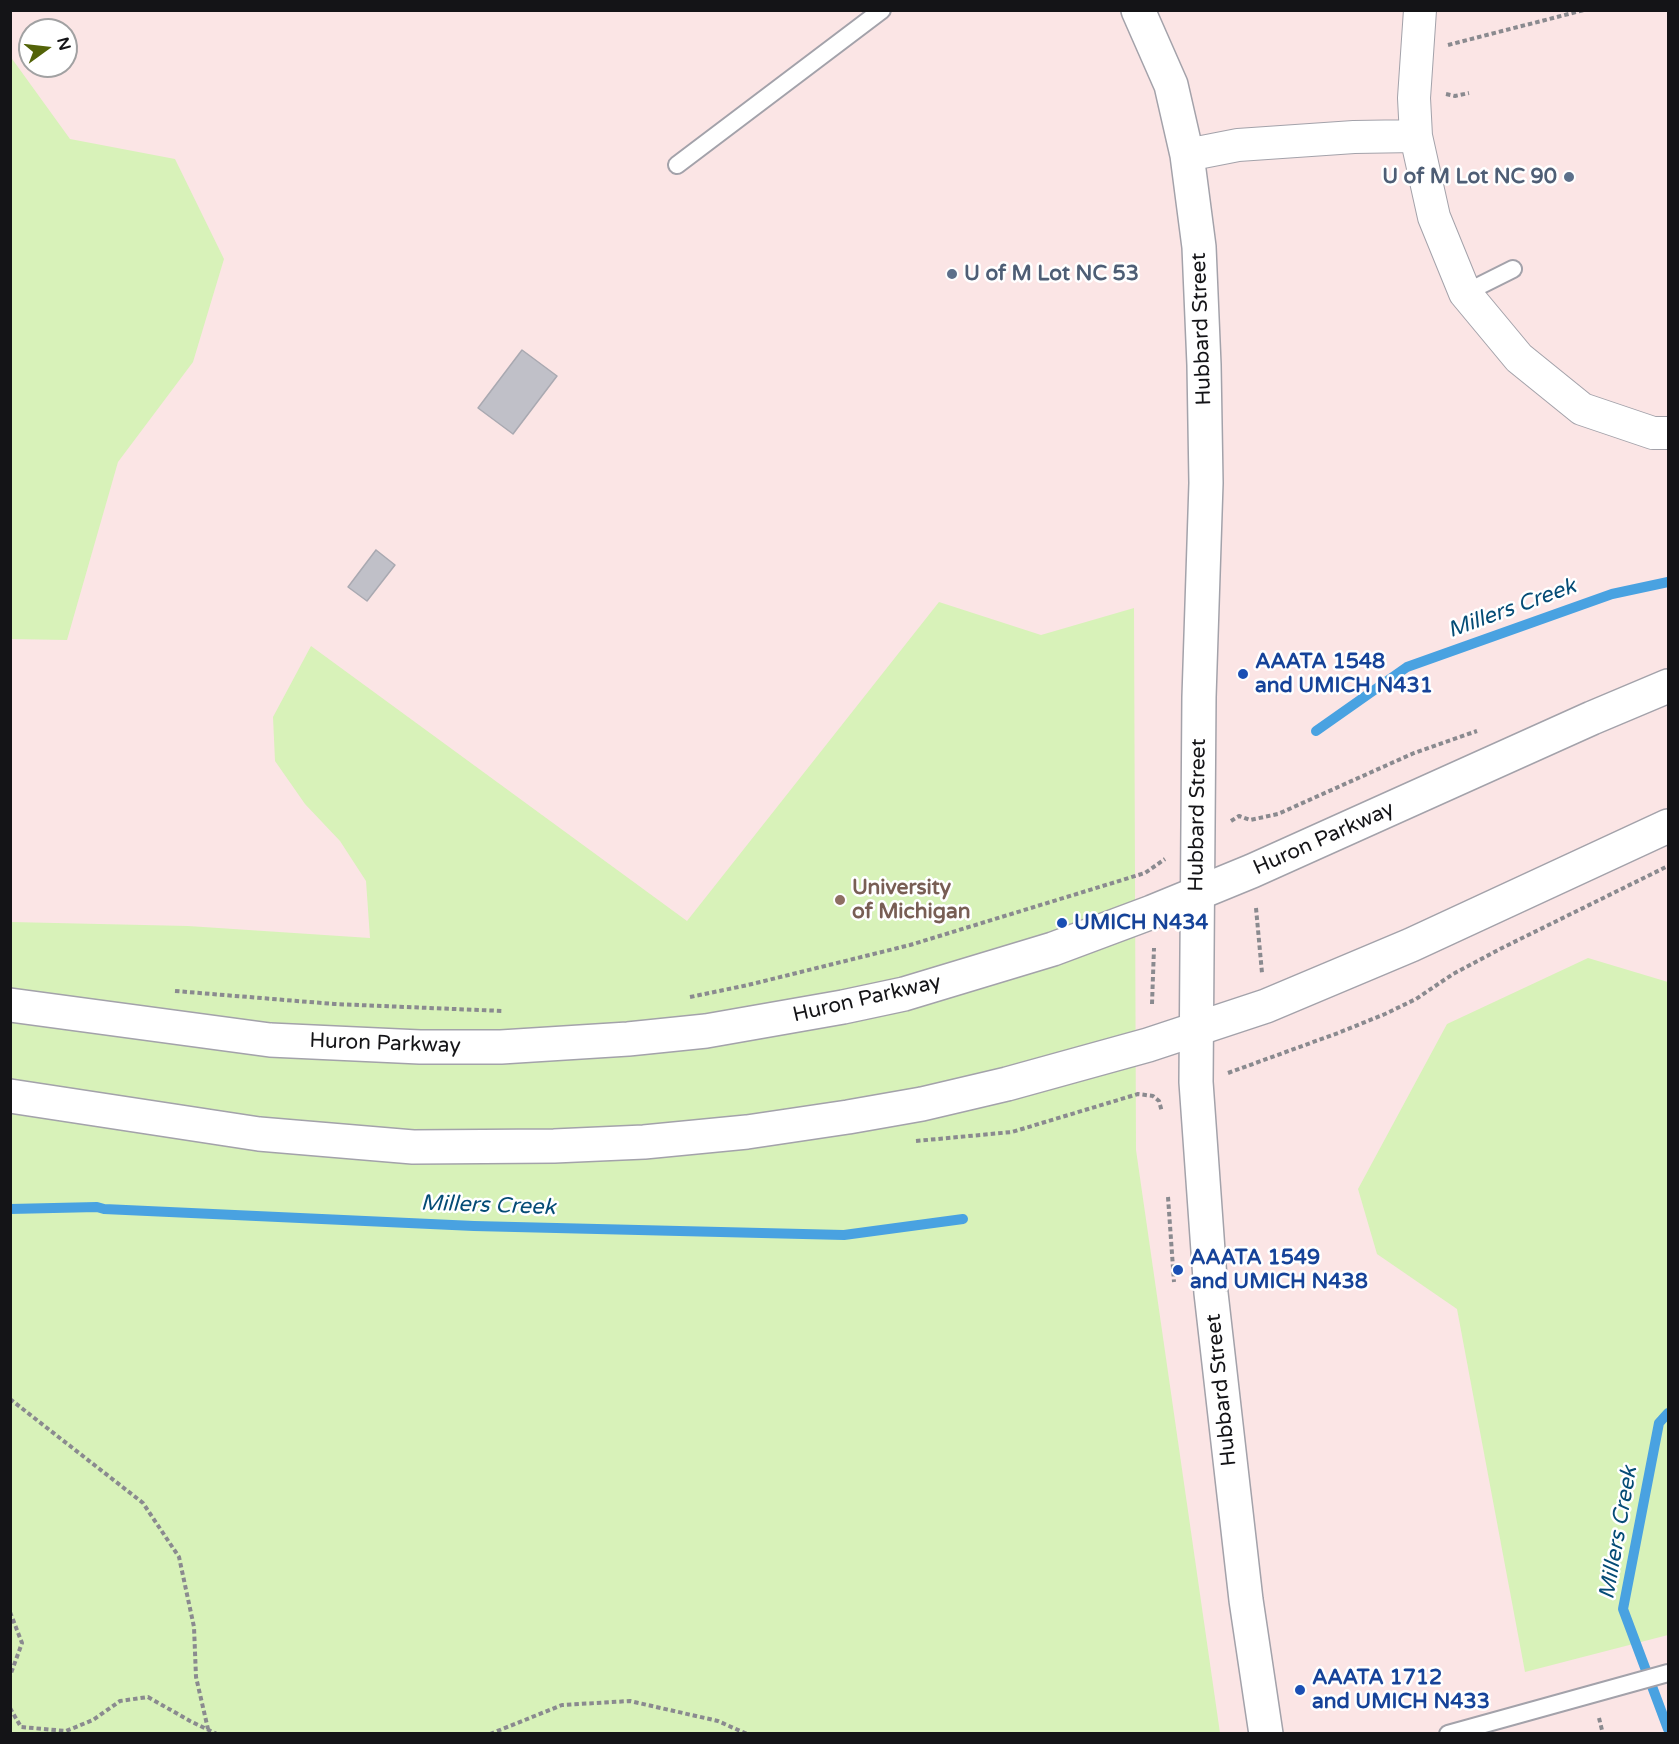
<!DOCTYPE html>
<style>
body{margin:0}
#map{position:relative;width:1679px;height:1744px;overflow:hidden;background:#f5f4fc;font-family:"Varela Round",sans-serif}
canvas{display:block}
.frame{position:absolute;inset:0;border:12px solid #141417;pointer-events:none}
.north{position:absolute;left:18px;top:18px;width:60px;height:60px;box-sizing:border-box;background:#fff;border:2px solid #a1a1a2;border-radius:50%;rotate:75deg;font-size:16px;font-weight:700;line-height:24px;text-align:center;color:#141417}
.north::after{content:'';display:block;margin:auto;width:21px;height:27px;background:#536308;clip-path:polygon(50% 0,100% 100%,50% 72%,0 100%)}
</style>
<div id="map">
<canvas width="1679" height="1744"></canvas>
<div class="frame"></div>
<div class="north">N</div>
</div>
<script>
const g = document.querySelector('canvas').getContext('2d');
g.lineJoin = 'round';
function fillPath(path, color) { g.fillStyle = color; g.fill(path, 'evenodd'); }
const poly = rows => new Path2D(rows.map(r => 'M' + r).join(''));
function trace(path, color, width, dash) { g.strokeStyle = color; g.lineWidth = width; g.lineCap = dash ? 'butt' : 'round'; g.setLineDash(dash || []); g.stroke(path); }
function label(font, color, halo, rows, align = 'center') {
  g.font = font + ' "Varela Round",sans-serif'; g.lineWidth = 5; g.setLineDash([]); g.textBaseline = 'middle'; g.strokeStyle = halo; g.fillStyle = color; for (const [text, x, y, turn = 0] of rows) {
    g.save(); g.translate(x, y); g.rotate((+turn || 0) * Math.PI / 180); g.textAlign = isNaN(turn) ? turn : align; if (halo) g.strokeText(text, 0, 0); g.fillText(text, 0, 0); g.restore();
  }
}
const education = poly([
 [11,11,1668,11,1668,1733,11,1733],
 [30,30,66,30,66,66,30,66]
]);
const green = poly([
 [10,56,70,139,175,159,224,259,193,362,118,462,67,640,11,639],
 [939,602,1041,635,1134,608,1136,1150,1220,1733,11,1734,11,922,188,926,370,938,366,881,340,841,305,804,275,761,273,717,311,646,687,921],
 [1588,958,1668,982,1668,1635,1525,1672,1457,1309,1377,1254,1358,1189,1447,1024]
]);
const stream = poly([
 [1316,731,1407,667,1612,594,1668,582],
 [10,1209,97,1207,104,1209,474,1226,844,1235,963,1219],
 [1668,1413,1659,1423,1623,1609,1668,1729]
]);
const building = poly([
 [522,350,557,376,513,434,478,408,522,350],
 [376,550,395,565,367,601,348,587,376,550]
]);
const path = poly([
 [1448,45,1584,10],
 [1446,94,1455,96,1469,93],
 [1231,821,1239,816,1250,820,1278,814,1414,753,1477,731],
 [1256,908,1262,973],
 [175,991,334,1004,503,1011],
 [690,997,748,985,910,945,1145,873,1165,859],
 [1152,1004,1154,948],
 [1228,1073,1338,1033,1385,1014,1416,999,1453,974,1502,948,1668,866],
 [916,1141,1012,1132,1138,1094,1153,1096,1159,1101,1162,1112],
 [1168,1197,1174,1282],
 [10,1399,143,1503,179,1557,194,1627,196,1677,208,1729],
 [10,1612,22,1643,10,1676],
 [10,1708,21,1727,66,1731,93,1720,120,1701,148,1697,190,1721,217,1734],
 [1599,1718,1603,1734],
 [490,1734,562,1705,630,1701,718,1721,747,1734]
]);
const service = poly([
 [677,165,882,10],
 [1465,293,1513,269],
 [1448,1734,1668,1673]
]);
const minor = poly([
 [1420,10,1414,98,1416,136,1434,217,1465,293,1519,358,1582,409,1653,433,1668,433],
 [1187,155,1238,145,1354,137,1416,136]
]);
const tertiary = poly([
 [1138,10,1171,85,1187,155,1199,247,1204,365,1206,483,1199,697,1196,1082,1211,1293,1246,1600,1266,1734]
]);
const secondary = poly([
 [10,1005,270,1040,420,1047,501,1047,628,1039,706,1031,843,1007,904,994,1053,949,1152,912,1252,871,1592,718,1668,686],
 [10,1096,259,1134,413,1147,554,1146,644,1142,747,1132,848,1117,922,1104,1007,1084,1148,1045,1266,1006,1411,945,1668,826]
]);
const markers = [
 [1569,177,6,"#5c6f8a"],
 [952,274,6,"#5c6f8a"],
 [1243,674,6,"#1a4fb4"],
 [840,900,6,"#8d6e63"],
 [1062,923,6,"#1a4fb4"],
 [1178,1270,6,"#1a4fb4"],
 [1300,1690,6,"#1a4fb4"]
];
const serviceNames = [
 ["U of M Lot NC 90",1557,177],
 ["U of M Lot NC 53",964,274,"left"]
];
const streetNames = [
 ["Hubbard Street",1202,329,-92],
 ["Hubbard Street",1198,815,-89],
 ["Huron Parkway",1324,839,-24],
 ["Huron Parkway",867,999,-13],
 ["Huron Parkway",385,1044,2],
 ["Hubbard Street",1222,1390,-96]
];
const transitNames = [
 ["AAATA 1548",1255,662],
 ["and UMICH N431",1255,686],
 ["UMICH N434",1074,923],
 ["AAATA 1549",1190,1258],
 ["and UMICH N438",1190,1282],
 ["AAATA 1712",1312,1678],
 ["and UMICH N433",1312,1702]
];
const educationNames = [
 ["University",852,888],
 ["of Michigan",852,912]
];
const waterNames = [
 ["Millers Creek",1512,609,-20],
 ["Millers Creek",488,1206,2],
 ["Millers Creek",1619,1533,-80]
];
fillPath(education, '#fbe5e5');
fillPath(green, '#d8f2b9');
trace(stream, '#49a2e1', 10);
fillPath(building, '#c0c0c8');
trace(building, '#a9a9b1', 1.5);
trace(service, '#a3a2aa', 20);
trace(minor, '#a3a2aa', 34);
trace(tertiary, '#a3a2aa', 36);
trace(secondary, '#a3a2aa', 36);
trace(path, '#8a8a8f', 4, [4.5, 3]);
trace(service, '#fff', 16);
trace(minor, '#fff', 32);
trace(tertiary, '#fff', 33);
trace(secondary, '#fff', 33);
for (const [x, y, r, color] of markers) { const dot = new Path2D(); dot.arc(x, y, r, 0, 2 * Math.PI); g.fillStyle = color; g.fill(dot); trace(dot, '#fff', 2); }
label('bold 21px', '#4e5e75', '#fff', serviceNames, 'right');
label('21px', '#141417', '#fff', streetNames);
label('bold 21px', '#164399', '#fff', transitNames, 'left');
label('bold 21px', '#785e54', '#fff', educationNames, 'left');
label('italic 22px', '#054c76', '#fff', waterNames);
</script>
